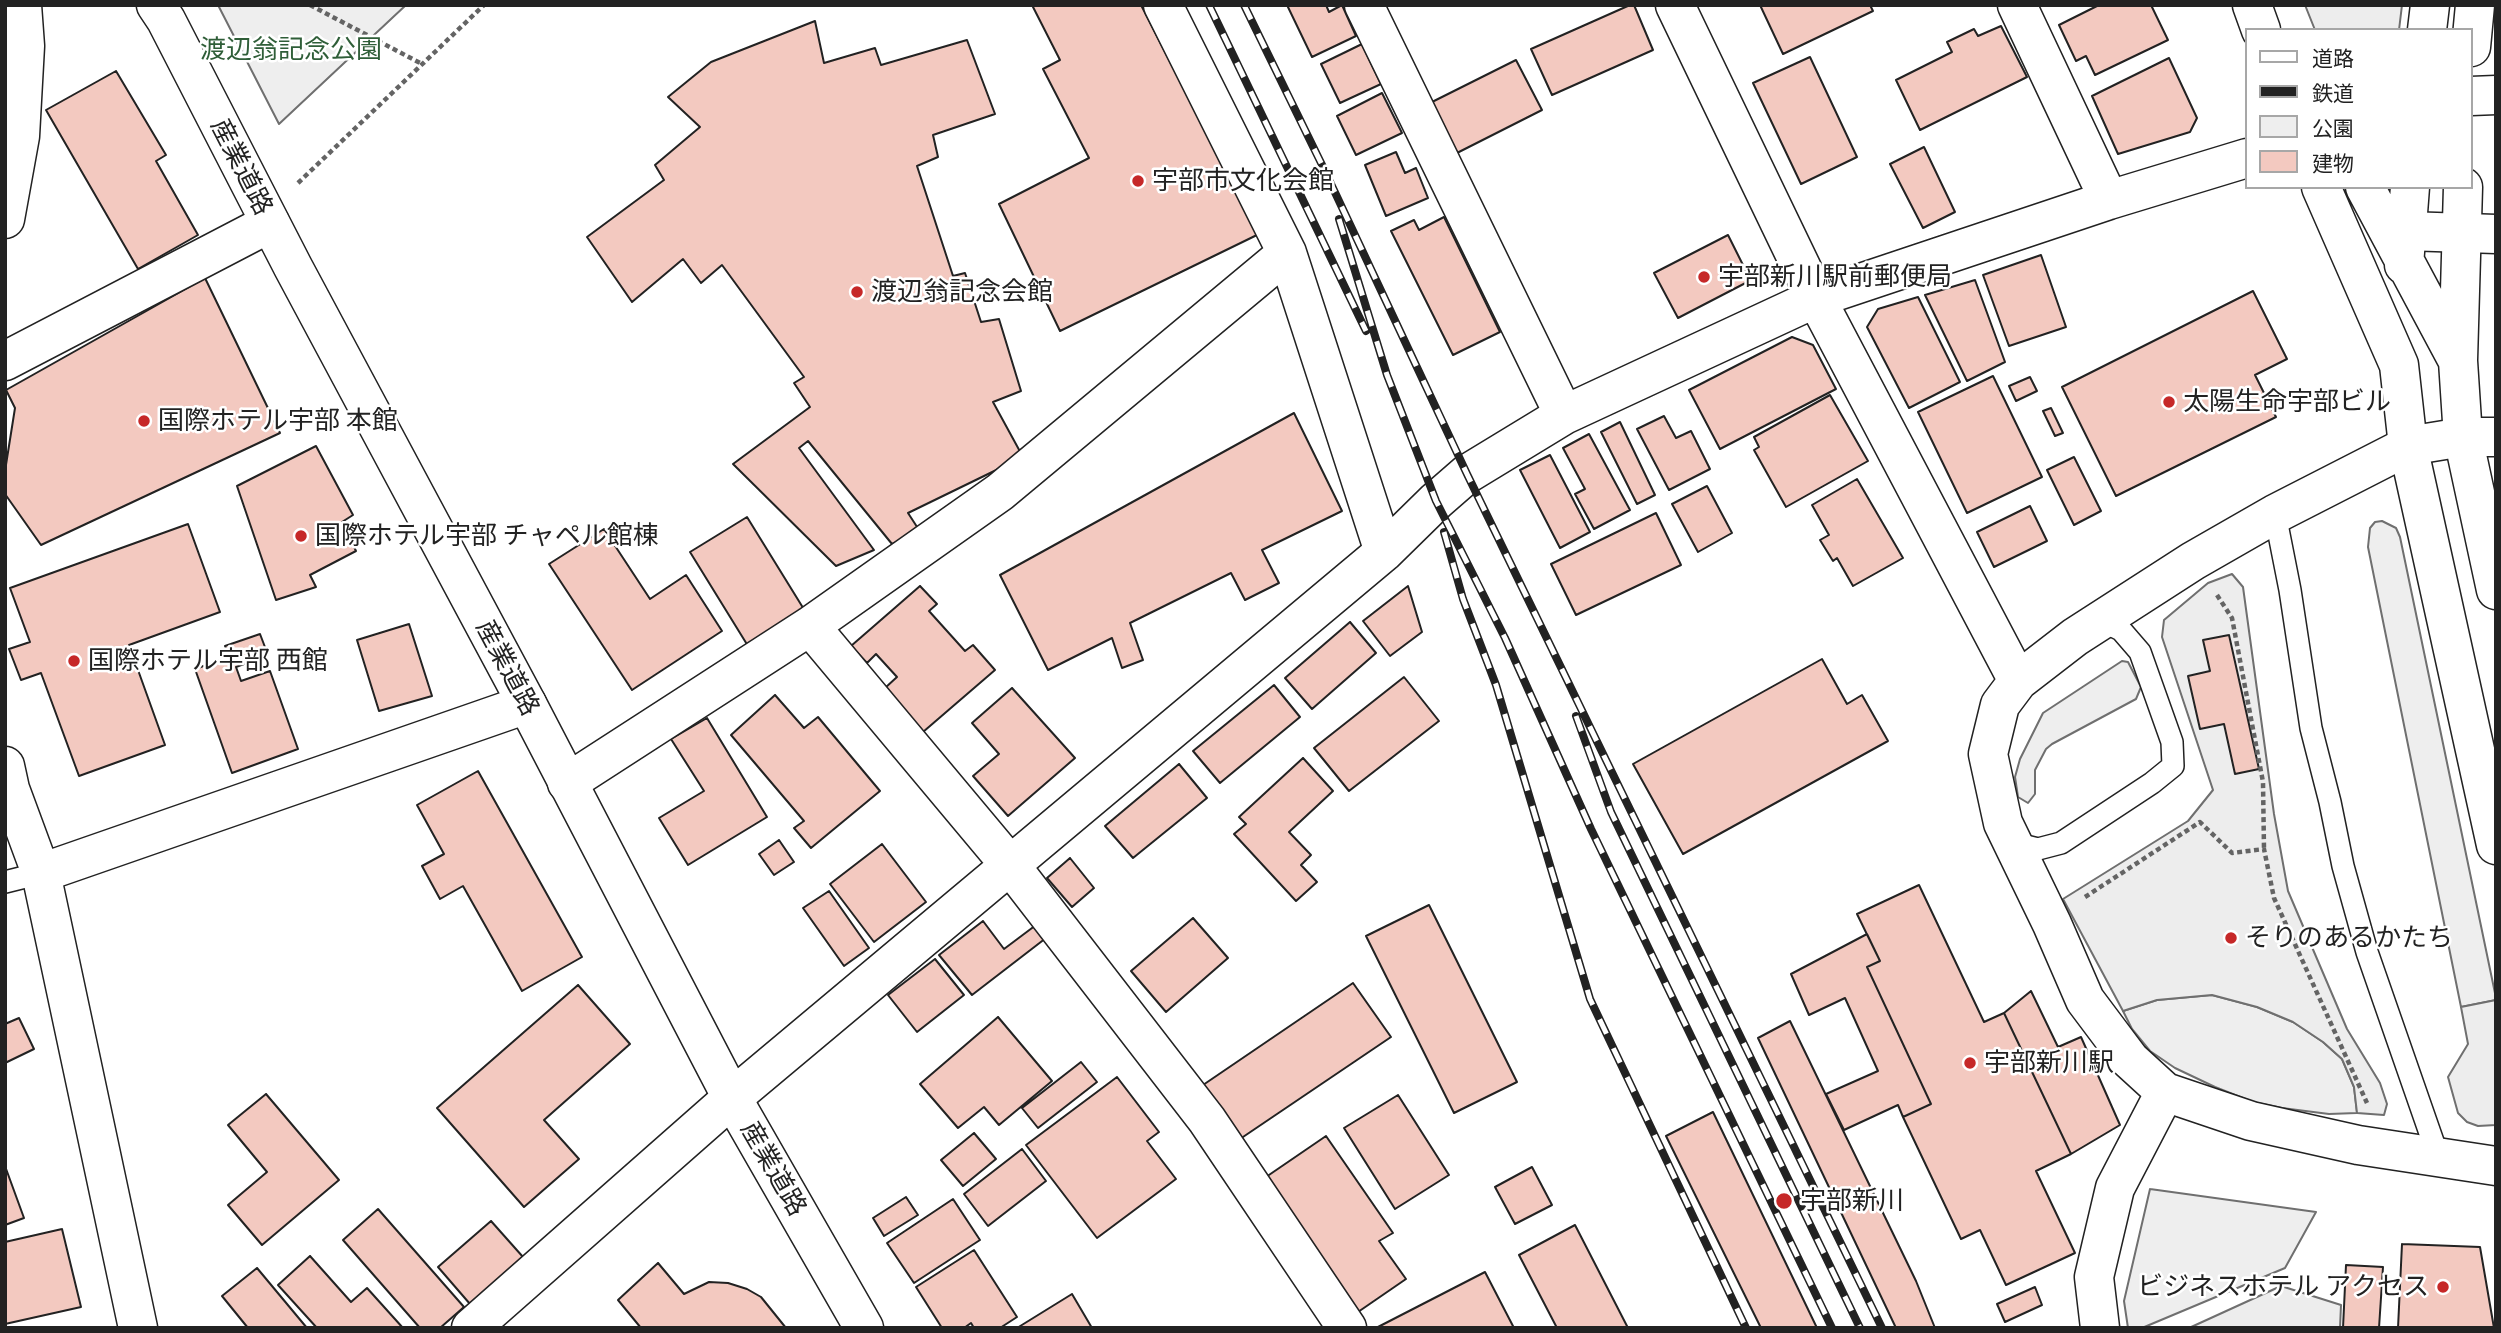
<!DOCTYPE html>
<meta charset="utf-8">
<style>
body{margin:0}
#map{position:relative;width:2501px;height:1333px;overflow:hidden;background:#fff;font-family:Cabin,"Noto Sans JP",sans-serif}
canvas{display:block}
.frame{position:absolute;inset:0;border:7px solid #222;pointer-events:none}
.legend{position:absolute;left:2245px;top:28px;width:228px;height:161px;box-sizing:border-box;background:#fff;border:2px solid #a7a7a7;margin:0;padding:9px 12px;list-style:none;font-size:21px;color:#222}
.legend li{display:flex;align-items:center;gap:14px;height:35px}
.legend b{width:35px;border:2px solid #a7a7a7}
</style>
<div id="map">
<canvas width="2501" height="1333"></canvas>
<div class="frame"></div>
<ul class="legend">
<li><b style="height:9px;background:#fff"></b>道路</li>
<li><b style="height:9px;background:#222"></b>鉄道</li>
<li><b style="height:19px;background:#eee"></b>公園</li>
<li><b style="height:19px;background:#f3c9c0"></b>建物</li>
</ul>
</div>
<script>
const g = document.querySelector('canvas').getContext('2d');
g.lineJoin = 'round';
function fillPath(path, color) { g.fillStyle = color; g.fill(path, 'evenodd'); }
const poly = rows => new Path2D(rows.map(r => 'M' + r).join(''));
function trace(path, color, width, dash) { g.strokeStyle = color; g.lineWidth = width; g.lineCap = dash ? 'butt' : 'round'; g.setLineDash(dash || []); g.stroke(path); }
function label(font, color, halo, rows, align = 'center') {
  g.font = font + ' Cabin,"Noto Sans JP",sans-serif'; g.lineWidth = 5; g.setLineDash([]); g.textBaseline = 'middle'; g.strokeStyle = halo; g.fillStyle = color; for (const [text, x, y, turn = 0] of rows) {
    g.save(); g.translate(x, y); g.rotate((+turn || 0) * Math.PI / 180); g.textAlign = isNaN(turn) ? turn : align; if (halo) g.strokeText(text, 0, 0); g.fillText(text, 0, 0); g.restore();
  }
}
const green = poly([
 [218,5,406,5,279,124,218,5],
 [2382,521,2396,528,2400,537,2496,998,2496,1000,2461,1007,2368,547,2370,528,2375,522,2382,521],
 [2122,661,2128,662,2141,687,2136,699,2052,744,2046,749,2035,770,2035,794,2028,803,2018,797,2015,777,2020,759,2043,713,2122,661],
 [2212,995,2257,1007,2293,1022,2323,1042,2342,1059,2354,1087,2357,1113,2329,1114,2282,1108,2253,1102,2215,1087,2175,1068,2150,1051,2132,1029,2123,1011,2157,1000,2212,995],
 [2150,1189,2316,1212,2285,1268,2142,1328,2128,1328,2124,1301,2150,1189]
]);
const parking = poly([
 [2305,5,2402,5,2399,30,2315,30,2305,5],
 [2232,574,2243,587,2274,814,2288,891,2347,1029,2380,1083,2387,1104,2384,1115,2357,1113,2354,1087,2342,1059,2323,1042,2293,1022,2257,1007,2212,995,2157,1000,2123,1011,2063,899,2188,821,2213,790,2162,637,2164,620,2208,583,2232,574],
 [2496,1000,2496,1125,2478,1126,2467,1122,2458,1113,2448,1077,2468,1044,2461,1007,2496,1000],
 [2281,1286,2341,1305,2340,1328,2189,1328,2281,1286]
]);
const building = poly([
 [1032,5,1141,5,1259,234,1060,331,999,204,1089,158,1043,69,1060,60,1032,5],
 [1287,5,1326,5,1329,12,1342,5,1356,36,1312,57,1287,5],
 [1630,5,1634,5,1653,50,1552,95,1531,49,1630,5],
 [1760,5,1870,5,1873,11,1783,54,1760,5],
 [2099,5,2151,5,2168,40,2095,75,2086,56,2076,61,2059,25,2099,5],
 [815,21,824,63,875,48,881,65,967,40,995,114,933,135,938,157,917,166,953,276,965,273,981,322,999,319,1021,391,993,402,1023,457,908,513,921,533,892,544,808,441,799,448,874,550,836,566,733,464,810,407,794,383,804,377,722,265,701,283,683,259,632,302,587,237,664,180,655,165,700,127,668,97,711,62,815,21],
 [2001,26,2027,77,1920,130,1896,80,1952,52,1947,42,1974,29,1978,36,2001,26],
 [1362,44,1381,84,1340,103,1321,64,1362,44],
 [1810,57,1857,157,1801,184,1753,83,1810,57],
 [2169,58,2197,118,2190,132,2118,154,2092,96,2169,58],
 [1516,60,1542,110,1453,155,1428,104,1516,60],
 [116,71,166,155,156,161,198,235,138,269,46,110,116,71],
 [1382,93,1402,133,1356,155,1337,116,1382,93],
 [1924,147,1955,212,1923,228,1890,164,1924,147],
 [1396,152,1405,173,1416,168,1428,198,1386,216,1365,165,1396,152],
 [1444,217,1500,332,1453,355,1391,231,1414,220,1419,230,1444,217],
 [1728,235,1746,271,1754,267,1759,276,1678,318,1654,273,1728,235],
 [2041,255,2066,327,2009,346,1983,275,2041,255],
 [205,278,280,433,41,545,5,494,5,471,15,408,6,390,205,278],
 [1975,280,2005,362,1967,381,1925,295,1975,280],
 [2253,291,2287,359,2255,375,2276,417,2116,496,2062,387,2253,291],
 [1918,297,1960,382,1909,408,1867,327,1878,309,1918,297],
 [1792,337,1813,345,1836,389,1720,449,1689,390,1792,337],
 [1993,376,2042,477,1967,513,1918,412,1993,376],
 [2030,377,2037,391,2016,401,2009,386,2030,377],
 [1830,395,1868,461,1786,507,1754,450,1759,447,1754,437,1830,395],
 [2051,408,2063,433,2055,436,2043,411,2051,408],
 [1294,413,1342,511,1262,550,1279,583,1245,600,1231,573,1130,623,1143,660,1122,668,1112,638,1048,670,1000,575,1294,413],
 [1664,416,1676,438,1691,431,1710,469,1669,490,1637,429,1664,416],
 [1620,422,1655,495,1637,504,1601,432,1620,422],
 [1589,434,1630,510,1594,529,1575,494,1585,489,1563,448,1589,434],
 [316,446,353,515,342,522,356,551,310,575,316,587,276,600,237,486,316,446],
 [1550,455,1590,532,1560,548,1520,470,1550,455],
 [2074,457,2101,511,2074,525,2047,470,2074,457],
 [1857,479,1903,558,1853,586,1837,558,1833,561,1820,540,1829,535,1812,505,1857,479],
 [1707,486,1732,533,1698,552,1672,504,1707,486],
 [2030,506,2047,541,1994,567,1977,532,2030,506],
 [1656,513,1681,565,1576,615,1551,564,1656,513],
 [747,517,805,611,748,646,690,552,747,517],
 [188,524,220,612,129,645,165,745,79,776,41,673,21,680,9,649,30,642,10,588,188,524],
 [604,529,650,599,686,575,722,631,632,690,549,564,604,529],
 [920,586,937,604,929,611,965,651,973,645,995,670,923,732,885,688,897,677,876,654,867,663,851,646,920,586],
 [1408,586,1422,632,1390,656,1363,621,1408,586],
 [1350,622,1376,653,1312,709,1285,678,1350,622],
 [409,624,432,696,379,711,357,640,409,624],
 [260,634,268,655,236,667,241,681,270,671,298,749,232,773,195,669,229,657,225,646,260,634],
 [2229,635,2259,769,2235,774,2224,724,2200,729,2188,676,2210,671,2203,640,2229,635],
 [1822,659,1847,704,1862,695,1888,741,1683,854,1633,764,1822,659],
 [1404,677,1439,721,1349,791,1314,748,1404,677],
 [1274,685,1300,717,1220,783,1193,751,1274,685],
 [1012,688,1075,758,1008,816,973,776,999,754,972,723,1012,688],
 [775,695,804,728,818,717,880,791,811,848,794,828,804,821,731,735,775,695],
 [707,718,767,817,688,865,659,818,704,791,671,739,707,718],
 [1303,758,1333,791,1289,832,1311,855,1301,865,1317,882,1296,901,1234,834,1246,824,1239,817,1303,758],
 [1179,764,1207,798,1133,858,1105,826,1179,764],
 [478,771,582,957,522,991,463,886,440,899,422,866,444,854,417,805,478,771],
 [779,840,794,862,774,875,759,854,779,840],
 [882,844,926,902,874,942,830,884,882,844],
 [1070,858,1094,888,1072,907,1047,878,1070,858],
 [1919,885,1984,1022,2004,1013,2071,1154,2036,1171,2075,1253,2006,1285,1980,1230,1961,1239,1903,1117,1931,1104,1867,967,1880,961,1857,914,1919,885],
 [829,891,869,948,844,966,803,908,829,891],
 [1429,905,1517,1082,1454,1113,1366,936,1429,905],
 [1193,918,1228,958,1166,1012,1131,971,1193,918],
 [983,921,1004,949,1036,925,1046,938,972,995,939,955,983,921],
 [1867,934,1880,961,1867,967,1931,1104,1903,1117,1898,1105,1844,1130,1826,1094,1878,1071,1845,998,1809,1015,1791,974,1867,934],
 [935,959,964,995,917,1032,888,995,935,959],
 [1353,983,1391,1037,1240,1139,1203,1085,1353,983],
 [578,985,630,1044,544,1120,579,1159,524,1207,437,1108,578,985],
 [2031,991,2058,1047,2081,1037,2120,1125,2071,1154,2004,1013,2031,991],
 [998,1017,1052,1081,999,1125,984,1107,958,1128,920,1084,998,1017],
 [19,1018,34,1049,5,1063,5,1024,19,1018],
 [1790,1021,1916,1281,1935,1328,1896,1328,1758,1038,1790,1021],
 [1081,1062,1097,1082,1038,1128,1022,1108,1081,1062],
 [1117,1077,1159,1132,1147,1141,1176,1179,1097,1238,1026,1145,1117,1077],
 [266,1094,339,1180,262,1245,228,1205,267,1172,228,1125,266,1094],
 [1398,1095,1449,1175,1395,1209,1344,1128,1398,1095],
 [1713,1112,1817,1328,1761,1328,1666,1136,1713,1112],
 [974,1133,996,1159,963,1186,941,1160,974,1133],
 [1326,1136,1393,1233,1379,1241,1406,1279,1358,1312,1266,1177,1326,1136],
 [1022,1149,1046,1181,988,1226,964,1194,1022,1149],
 [5,1166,24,1218,5,1225,5,1166],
 [1532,1167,1552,1205,1515,1224,1495,1187,1532,1167],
 [906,1197,918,1215,884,1236,873,1218,906,1197],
 [953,1199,980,1240,914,1283,887,1243,953,1199],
 [378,1209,464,1307,440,1328,420,1328,343,1240,378,1209],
 [491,1221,523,1257,470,1304,438,1267,491,1221],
 [1575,1225,1628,1328,1557,1328,1519,1255,1575,1225],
 [62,1229,81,1307,5,1324,5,1242,62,1229],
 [2402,1244,2480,1247,2494,1328,2398,1328,2402,1244],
 [974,1250,1017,1317,1000,1328,974,1328,971,1323,964,1328,942,1328,916,1287,974,1250],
 [310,1256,351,1302,367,1288,403,1328,317,1328,278,1285,310,1256],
 [658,1263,684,1294,709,1282,728,1283,747,1289,761,1297,786,1328,641,1328,618,1300,658,1263],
 [2346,1265,2383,1267,2379,1328,2343,1328,2346,1265],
 [257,1268,307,1328,248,1328,222,1296,257,1268],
 [1485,1272,1514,1328,1376,1328,1485,1272],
 [2035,1287,2042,1305,2005,1322,1997,1304,2035,1287],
 [1072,1294,1092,1328,1017,1328,1072,1294]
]);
const path = poly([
 [310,5,422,64],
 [298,183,484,5],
 [2217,595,2232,618,2263,782,2264,849],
 [2085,897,2200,822,2232,853,2264,849,2274,898,2367,1103]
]);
const service = poly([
 [2275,514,2290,590,2311,728,2330,802,2343,866,2367,952,2438,1156],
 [2013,843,2038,849,2061,843,2152,783,2173,766,2172,742,2140,652,2121,630,2101,620],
 [5,882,41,873]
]);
const minor = poly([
 [1163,5,1287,253,1384,552],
 [1364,5,1564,415],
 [1675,5,1816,298,2018,681],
 [2017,5,2109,200],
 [2471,96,2496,95],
 [5,219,20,136,25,46,22,5],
 [2406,231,2496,234],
 [5,361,270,223],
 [2496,437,2463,437,2408,446,2275,514,2193,561,2075,637,2018,681,2000,705,1988,754,2003,823,2052,924,2085,1000,2130,1060,2165,1092,2251,1121,2358,1145,2496,1166],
 [810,626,1010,865,1207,1120,1347,1328],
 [5,766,10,789,41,873,138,1328],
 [567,783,810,626,1000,492,1287,253],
 [41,873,527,704],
 [471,1328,732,1098,1384,552,1436,501,1467,474,1564,415,1816,298,2109,200,2247,158],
 [2100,1328,2094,1277,2115,1188,2165,1092]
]);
const tertiary = poly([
 [156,5,166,20,293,267,527,704,732,1098,864,1328],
 [2252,5,2261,30],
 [2427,30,2430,5],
 [2471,47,2475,5],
 [2321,187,2399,365,2408,446,2496,845],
 [2365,187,2458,361,2463,437,2496,590],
 [2404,265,2410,187],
 [2458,360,2463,187]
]);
const rail = poly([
 [1209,5,1366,331],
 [1244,5,1324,169,1467,474,1882,1328],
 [1339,219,1387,375,1436,501,1505,638,1591,829,1832,1328],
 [1444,532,1463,599,1496,685,1590,999,1746,1328],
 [1576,716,1611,812,1860,1328]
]);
const markers = [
 [1138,181,7,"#c62828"],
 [1704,277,7,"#c62828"],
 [857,292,7,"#c62828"],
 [2169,402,7,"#c62828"],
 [144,421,7,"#c62828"],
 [301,536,7,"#c62828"],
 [74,661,7,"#c62828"],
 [2231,938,7,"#c62828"],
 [1970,1063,7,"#c62828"],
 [1784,1201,9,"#c62828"],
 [2443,1287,7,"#c62828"]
];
const parkNames = [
 ["渡辺翁記念公園",291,50]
];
const streetNames = [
 ["産業道路",241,167,63],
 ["産業道路",507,668,62],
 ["産業道路",773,1169,60]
];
const poiNames = [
 ["宇部市文化会館",1152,181],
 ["宇部新川駅前郵便局",1718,277],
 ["渡辺翁記念会館",871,292],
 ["太陽生命宇部ビル",2183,402],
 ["国際ホテル宇部 本館",158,421],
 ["国際ホテル宇部 チャペル館棟",315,536],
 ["国際ホテル宇部 西館",88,661],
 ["そりのあるかたち",2245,938],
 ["宇部新川駅",1984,1063],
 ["宇部新川",1800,1201],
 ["ビジネスホテル アクセス",2429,1287,"right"]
];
fillPath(green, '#eee');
trace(green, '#6f6f6f', 2);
fillPath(parking, '#ededed');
trace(parking, '#6f6f6f', 2);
fillPath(building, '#f3c9c0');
trace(building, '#222', 2);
trace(service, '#222', 24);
trace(minor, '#222', 41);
trace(tertiary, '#222', 41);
trace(path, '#646464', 4.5, [5, 3.5]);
trace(service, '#fff', 21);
trace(minor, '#fff', 38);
trace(tertiary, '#fff', 38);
trace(rail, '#222', 8);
trace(rail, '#fff', 5, [16]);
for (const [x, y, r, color] of markers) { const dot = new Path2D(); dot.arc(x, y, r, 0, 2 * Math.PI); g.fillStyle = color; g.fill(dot); trace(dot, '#fff', 2.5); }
label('26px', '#2f5e38', '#fff', parkNames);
label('26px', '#222', '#fff', streetNames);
label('26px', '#222', '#fff', poiNames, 'left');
</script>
